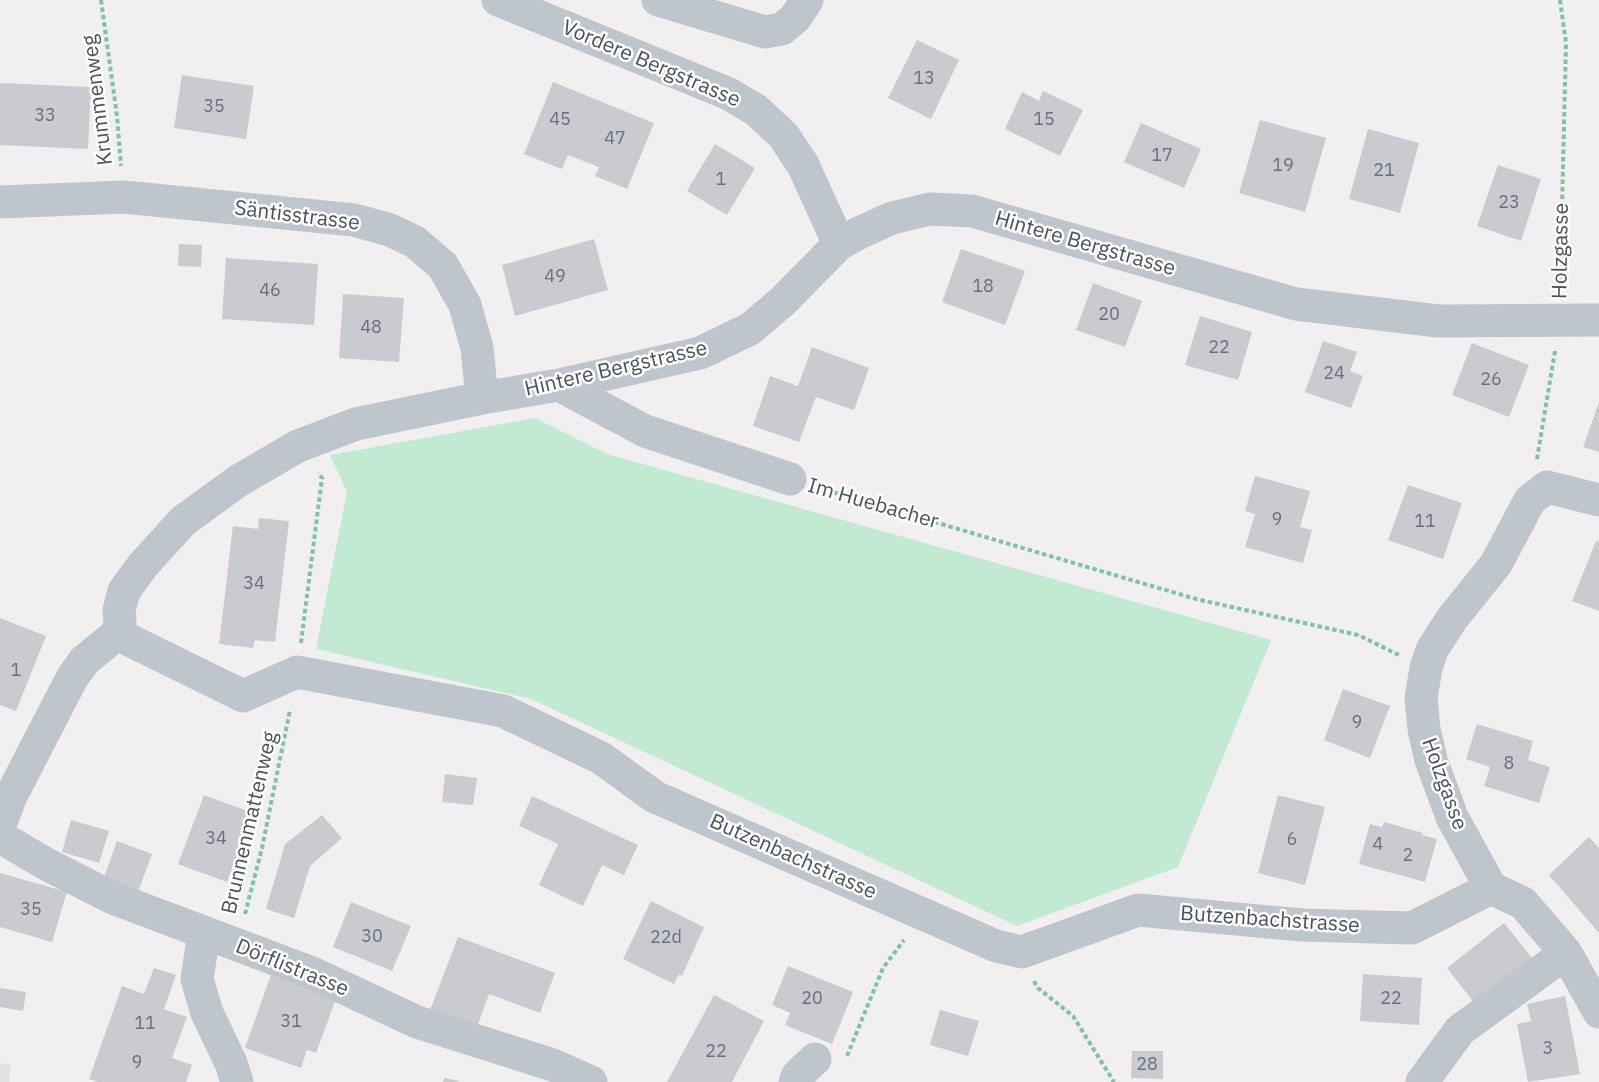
<!DOCTYPE html>
<meta charset="utf-8">
<style>
body{margin:0}
canvas{display:block;background:#f1efef}
</style>
<canvas width="1599" height="1082"></canvas>
<script>
const g = document.querySelector('canvas').getContext('2d');
g.lineJoin = 'round';
function fillPath(path, color) { g.fillStyle = color; g.fill(path, 'evenodd'); }
const poly = rows => new Path2D(rows.map(r => 'M' + r).join(''));
function trace(path, color, width, dash) { g.strokeStyle = color; g.lineWidth = width; g.lineCap = dash ? 'butt' : 'round'; g.setLineDash(dash || []); g.stroke(path); }
function label(font, color, halo, rows, align = 'center') {
  g.font = font + ' "IBM Plex Sans",sans-serif'; g.lineWidth = 5; g.setLineDash([]); g.textBaseline = 'middle'; g.strokeStyle = halo; g.fillStyle = color; for (const [text, x, y, turn = 0] of rows) {
    g.save(); g.translate(x, y); g.rotate((+turn || 0) * Math.PI / 180); g.textAlign = isNaN(turn) ? turn : align; if (halo) g.strokeText(text, 0, 0); g.fillText(text, 0, 0); g.restore();
  }
}
const education = poly([
 [0,1063,11,1065,9,1082,0,1082]
]);
const green = poly([
 [535,418,607,454,1271,640,1178,867,1017,926,531,699,316,649,347,492,330,455]
]);
const building = poly([
 [917,40,959,60,931,119,888,98],
 [182,75,254,86,246,139,174,128],
 [553,82,654,123,627,189,595,176,599,167,568,155,562,169,524,154],
 [0,83,91,87,88,149,0,145],
 [1043,91,1083,110,1060,156,1005,129,1022,92,1039,101],
 [1260,120,1326,138,1305,212,1239,193],
 [1141,123,1201,149,1184,188,1124,162],
 [1368,129,1419,143,1400,213,1349,199],
 [715,144,755,168,727,215,687,191],
 [1498,165,1541,179,1521,241,1477,226],
 [594,239,608,290,515,316,502,265],
 [179,244,202,245,201,267,178,266],
 [961,249,1025,271,1005,325,942,302],
 [226,258,318,264,314,325,222,319],
 [1093,283,1142,301,1125,347,1076,330],
 [343,294,404,298,399,362,339,358],
 [1200,316,1252,332,1238,380,1185,365],
 [1323,341,1357,352,1350,371,1363,376,1351,408,1305,392],
 [1472,343,1529,365,1509,417,1452,395],
 [812,347,869,368,854,410,816,397,799,442,753,426,770,376,798,386],
 [1599,402,1599,452,1583,447],
 [1255,476,1310,491,1300,527,1312,530,1303,563,1245,547,1255,514,1245,511],
 [1408,485,1462,503,1443,559,1388,540],
 [259,518,289,521,275,642,255,640,253,648,219,644,233,526,258,529],
 [1596,541,1599,542,1599,611,1572,601],
 [0,618,46,636,16,711,0,705],
 [1343,689,1390,706,1370,758,1324,740],
 [1477,724,1533,741,1528,760,1550,767,1539,803,1484,786,1490,767,1466,759],
 [445,774,477,778,473,805,442,802],
 [204,795,253,813,227,882,178,864],
 [1278,795,1325,807,1305,885,1258,873],
 [532,796,638,845,624,875,602,865,583,906,539,885,558,844,519,826],
 [322,815,342,838,310,866,294,918,266,909,285,844],
 [71,820,109,831,99,863,62,852],
 [1384,822,1423,833,1422,835,1437,839,1425,882,1359,864,1370,824,1382,827],
 [1589,837,1599,848,1599,933,1549,875],
 [117,841,152,854,138,892,103,880],
 [0,873,67,892,52,942,0,927],
 [651,901,704,927,682,976,679,974,674,984,623,959],
 [351,902,411,926,392,971,333,947],
 [1504,923,1533,959,1476,1005,1447,968],
 [458,937,555,973,540,1013,489,994,476,1030,429,1013],
 [788,966,853,992,832,1044,785,1025,790,1013,772,1005],
 [154,968,176,975,164,1009,187,1017,172,1058,192,1065,186,1082,98,1082,89,1079,122,986,144,994],
 [272,972,337,996,316,1053,307,1050,301,1068,245,1048],
 [1363,974,1422,978,1419,1025,1360,1021],
 [0,988,26,992,23,1011,0,1007],
 [714,995,764,1021,732,1082,667,1082],
 [1565,996,1580,1074,1528,1082,1517,1024,1531,1021,1527,1004],
 [940,1010,979,1021,968,1056,930,1045],
 [1132,1051,1163,1051,1163,1079,1131,1078],
 [444,1078,459,1081,459,1082,443,1082]
]);
const path = poly([
 [101,0,117,116,121,166],
 [1560,0,1566,43,1560,290],
 [1537,459,1555,351],
 [819,488,1196,599,1358,635,1399,655],
 [301,643,322,478,318,473],
 [245,914,262,848,290,710],
 [1034,981,1038,988,1073,1016,1114,1082],
 [847,1056,883,968,904,940]
]);
const minor = poly([
 [498,0,727,93,756,110,783,135,803,165,839,244],
 [658,0,765,32,782,29,795,18,807,0],
 [0,202,124,197,354,220,390,230,415,242,443,266,465,305,477,348,482,398],
 [559,385,645,431,790,479],
 [1599,500,1547,487,1530,500,1496,564,1451,620,1432,650,1426,668,1421,698,1424,729,1431,760,1452,817,1491,888,1523,903,1566,953,1599,1012],
 [117,634,243,696,297,672,503,711,601,758,655,797,996,946,1022,952,1138,910,1302,925,1412,928,1491,888],
 [0,825,11,796,72,678,84,661,117,634,120,623,119,610,124,591,143,565,183,521,238,481,298,446,356,424,482,398,559,385,700,353,750,329,783,301,839,244,859,233,892,218,930,209,972,211,1296,304,1438,321,1599,320],
 [0,837,48,865,113,898,312,973,417,1022,553,1065,591,1082],
 [206,934,202,946,197,979,207,1013,231,1063,237,1082],
 [795,1082,798,1075,815,1059],
 [1422,1082,1460,1030,1566,953]
]);
const numberNames = [
 ["13",924,79],
 ["35",214,107],
 ["33",45,116],
 ["45",560,120],
 ["15",1044,120],
 ["47",615,139],
 ["17",1162,156],
 ["19",1283,166],
 ["21",1384,171],
 ["1",721,180],
 ["23",1509,203],
 ["49",555,277],
 ["18",983,287],
 ["46",270,291],
 ["20",1109,315],
 ["48",371,328],
 ["22",1219,348],
 ["24",1334,374],
 ["26",1491,380],
 ["9",1277,520],
 ["11",1425,522],
 ["34",254,584],
 ["1",16,671],
 ["9",1357,723],
 ["8",1509,764],
 ["34",216,839],
 ["6",1292,840],
 ["4",1378,845],
 ["2",1408,856],
 ["35",31,910],
 ["30",372,937],
 ["22d",666,938],
 ["20",812,999],
 ["22",1391,999],
 ["31",291,1022],
 ["11",145,1024],
 ["3",1548,1049],
 ["22",716,1052],
 ["9",137,1063],
 ["28",1147,1065]
];
const streetNames = [
 ["Vordere Bergstrasse",651,64,23],
 ["Krummenweg",98,100,-97],
 ["Säntisstrasse",297,216,7],
 ["Hintere Bergstrasse",1085,244,16],
 ["Holzgasse",1561,251,-89],
 ["Hintere Bergstrasse",616,369,-13],
 ["Im Huebacher",873,504,16],
 ["Holzgasse",1444,784,70],
 ["Brunnenmattenweg",250,823,-77],
 ["Butzenbachstrasse",793,857,24],
 ["Butzenbachstrasse",1270,920,4],
 ["Dörflistrasse",292,968,22]
];
fillPath(education, '#e2e0e0');
fillPath(green, '#c2ead3');
fillPath(building, '#c9cbd1');
trace(path, '#7ec4a4', 4, [4.5, 3]);
trace(minor, '#bfc5cc', 33);
label('18px', '#697078', null, numberNames);
label('21px', '#49515a', '#fff', streetNames);
</script>
